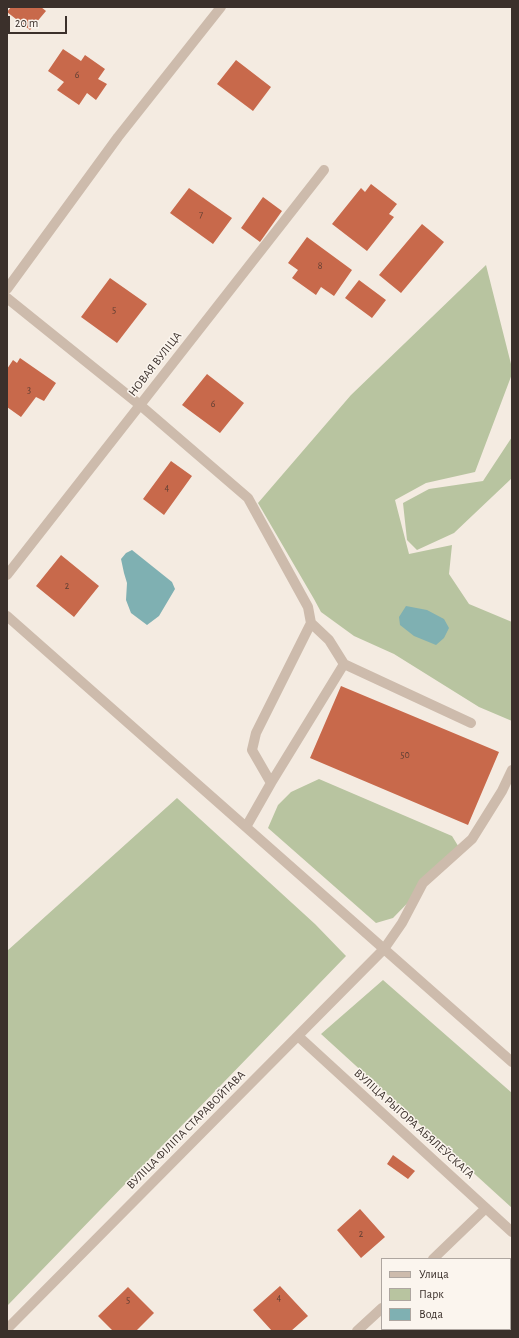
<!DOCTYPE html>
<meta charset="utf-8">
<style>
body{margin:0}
#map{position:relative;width:519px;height:1338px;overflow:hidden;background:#f4ebe1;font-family:"Alegreya Sans",sans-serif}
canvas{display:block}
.frame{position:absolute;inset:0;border:8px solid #3b302b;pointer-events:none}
.legend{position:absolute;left:381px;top:1258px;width:130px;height:72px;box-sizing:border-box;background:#fbf5ee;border:1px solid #aea6a0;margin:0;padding:5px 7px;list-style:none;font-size:12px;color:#3b302b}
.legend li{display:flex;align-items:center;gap:8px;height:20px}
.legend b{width:20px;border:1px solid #aea6a0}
.scale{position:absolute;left:8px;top:16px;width:59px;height:18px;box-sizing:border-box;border:2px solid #3b302b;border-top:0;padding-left:5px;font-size:12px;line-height:14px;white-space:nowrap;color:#3b302b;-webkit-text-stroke:3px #fbf5ee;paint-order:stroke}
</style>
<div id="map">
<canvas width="519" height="1338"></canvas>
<div class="frame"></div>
<ul class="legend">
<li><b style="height:5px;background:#cdbbac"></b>Улица</li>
<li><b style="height:11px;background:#b8c4a0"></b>Парк</li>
<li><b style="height:11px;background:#7fb0b2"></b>Вода</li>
</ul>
<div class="scale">20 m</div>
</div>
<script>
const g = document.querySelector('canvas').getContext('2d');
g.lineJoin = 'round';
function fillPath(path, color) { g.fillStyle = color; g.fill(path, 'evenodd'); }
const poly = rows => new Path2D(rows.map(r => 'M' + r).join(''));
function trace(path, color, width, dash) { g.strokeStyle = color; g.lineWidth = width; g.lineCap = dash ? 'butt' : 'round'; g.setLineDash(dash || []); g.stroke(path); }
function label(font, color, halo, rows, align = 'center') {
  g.font = font + ' "Alegreya Sans",sans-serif'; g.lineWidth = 3; g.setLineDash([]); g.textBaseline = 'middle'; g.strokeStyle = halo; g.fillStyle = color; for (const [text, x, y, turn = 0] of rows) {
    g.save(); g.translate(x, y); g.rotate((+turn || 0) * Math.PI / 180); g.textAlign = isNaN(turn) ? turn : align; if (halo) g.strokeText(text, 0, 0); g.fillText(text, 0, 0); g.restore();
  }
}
const green = poly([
 [486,265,512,368,512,374,475,472,426,483,395,500,409,554,452,545,449,574,469,604,512,622,512,721,479,707,394,654,354,636,321,612,314,599,258,503,351,395],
 [512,437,512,478,454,533,417,550,407,540,403,503,429,489,483,481],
 [319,779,452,836,460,849,393,918,376,923,268,828,278,805,291,792],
 [177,798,315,924,346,956,7,1306,7,951],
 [383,980,512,1093,512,1208,321,1034]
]);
const water = poly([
 [132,550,172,582,175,589,159,616,147,625,131,613,126,600,127,583,124,573,121,559,126,553],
 [406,606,427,610,444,619,449,628,444,638,436,645,414,636,400,625,399,617]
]);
const building = poly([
 [11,7,41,7,46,11,30,30,7,12],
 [63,49,81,61,85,55,105,69,98,79,107,84,96,100,87,93,79,105,57,90,64,82,48,71],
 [236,60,271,87,253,111,217,84],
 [371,184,397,204,389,214,394,217,367,251,332,224,361,188,365,192],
 [189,188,232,218,213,244,170,213],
 [263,197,282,211,260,242,241,228],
 [422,224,444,242,401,293,379,275],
 [307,237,352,270,334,296,321,287,316,295,292,278,298,270,288,263],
 [110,278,147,304,117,343,81,317],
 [359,280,386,300,372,318,345,298],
 [20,358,56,383,44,401,36,397,21,417,7,407,7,369,13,360,17,363],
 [207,374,244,403,220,433,182,405],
 [171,461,192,476,164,515,143,499],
 [61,555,99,586,74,617,36,586],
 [341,686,499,752,468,825,310,758],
 [393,1155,415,1171,408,1179,387,1164],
 [360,1209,385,1237,361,1258,337,1230],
 [280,1286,308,1316,291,1331,272,1331,253,1310],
 [128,1287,154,1313,136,1331,113,1331,98,1316],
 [510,1309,512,1311,512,1331,487,1331,485,1329,510,1329]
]);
const minor = poly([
 [7,289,118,137,221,7],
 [7,298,140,405,248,498,308,607,311,623,256,733,252,750,271,783,246,827],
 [7,575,324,170],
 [7,616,512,1062],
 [311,623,329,640,344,664],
 [271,783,344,664,471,723],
 [298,1036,512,1232],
 [433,1259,486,1208],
 [7,1329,384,949,402,923,423,883,472,839,502,791,512,770],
 [357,1331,382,1308]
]);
const numberNames = [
 ["6",77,75],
 ["7",201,215],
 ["8",320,266],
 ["5",114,310],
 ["3",29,390],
 ["6",213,404],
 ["4",167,488],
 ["2",67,586],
 ["50",405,755],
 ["2",361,1234],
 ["4",279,1298],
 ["5",128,1300]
];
const streetNames = [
 ["НОВАЯ ВУЛІЦА",155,364,-52],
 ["ВУЛІЦА РЫГОРА АБЯЛЕЎСКАГА",414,1124,42],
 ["ВУЛІЦА ФІЛІПА СТАРАВОЙТАВА",186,1130,-45]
];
fillPath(green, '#b8c4a0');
fillPath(water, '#7fb0b2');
fillPath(building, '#c8694b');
trace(minor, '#cdbbac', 10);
label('10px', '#5e3e33', null, numberNames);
label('12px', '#3b302b', '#fbf5ee', streetNames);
</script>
